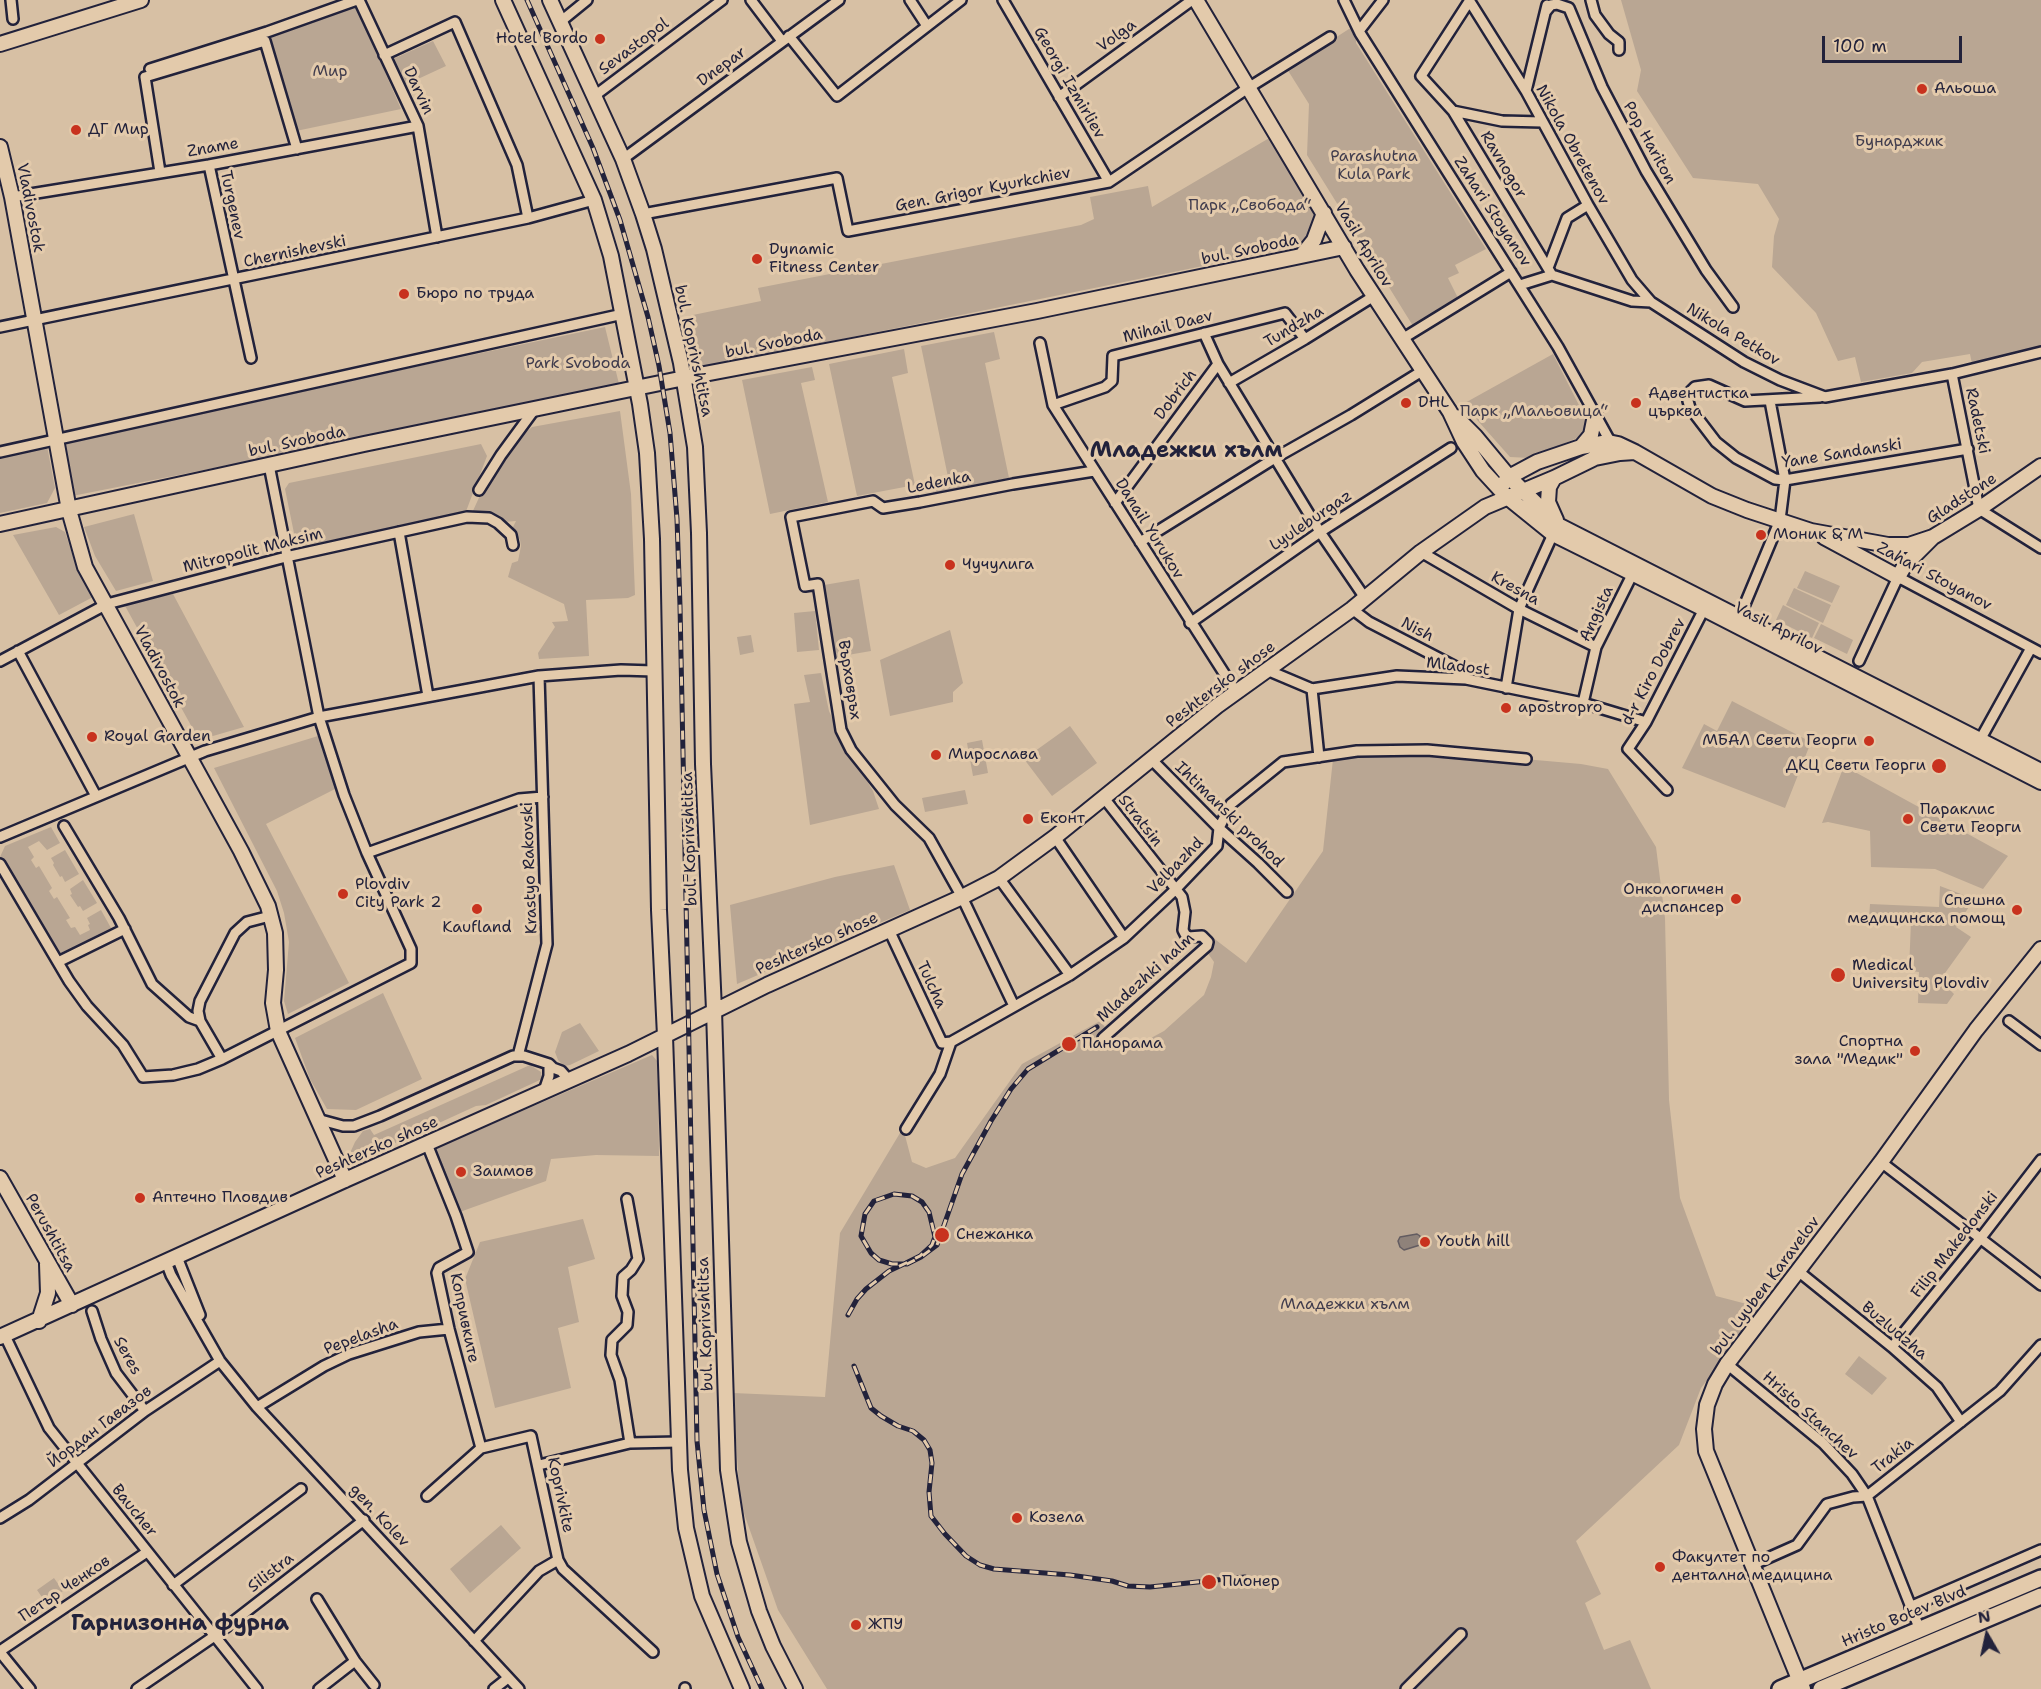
<!DOCTYPE html>
<meta charset="utf-8">
<style>
body{margin:0}
#map{position:relative;width:2041px;height:1689px;overflow:hidden;background:#d7c0a4;font-family:"Shantell Sans",sans-serif}
canvas{display:block}
.north{position:absolute;left:1957px;top:1605px;width:60px;height:60px;-webkit-text-stroke:4px #e3caab;paint-order:stroke;rotate:351deg;font-size:16px;font-weight:700;line-height:24px;text-align:center;color:#22223b}
.north::after{content:'';display:block;margin:auto;width:21px;height:27px;background:#22223b;clip-path:polygon(50% 0,100% 100%,50% 72%,0 100%)}
.scale{position:absolute;left:1822px;top:36px;width:140px;height:27px;box-sizing:border-box;border:3px solid #22223b;border-top:0;padding-left:8px;font-size:18px;line-height:21px;white-space:nowrap;color:#22223b;-webkit-text-stroke:4px #e3caab;paint-order:stroke}
</style>
<div id="map">
<canvas width="2041" height="1689"></canvas>
<div class="north">N</div>
<div class="scale">100 m</div>
</div>
<script>
const g = document.querySelector('canvas').getContext('2d');
g.lineJoin = 'round';
function fillPath(path, color) { g.fillStyle = color; g.fill(path, 'evenodd'); }
const poly = rows => new Path2D(rows.map(r => 'M' + r).join(''));
function trace(path, color, width, dash) { g.strokeStyle = color; g.lineWidth = width; g.lineCap = dash ? 'butt' : 'round'; g.setLineDash(dash || []); g.stroke(path); }
function label(font, color, halo, rows, align = 'center') {
  g.font = font + ' "Shantell Sans",sans-serif'; g.lineWidth = 6; g.setLineDash([]); g.textBaseline = 'middle'; g.strokeStyle = halo; g.fillStyle = color; for (const [text, x, y, turn = 0] of rows) {
    g.save(); g.translate(x, y); g.rotate((+turn || 0) * Math.PI / 180); g.textAlign = isNaN(turn) ? turn : align; if (halo) g.strokeText(text, 0, 0); g.fillText(text, 0, 0); g.restore();
  }
}
const green = poly([
 [1621,0,2041,0,2041,348,1972,364,1970,354,1922,362,1912,373,1861,382,1855,357,1838,361,1816,313,1772,267,1774,236,1779,219,1758,184,1693,178,1637,91,1641,70],
 [356,5,401,109,296,131,267,37],
 [1352,27,1356,36,1356,43,1486,249,1455,265,1459,273,1448,278,1458,298,1413,326,1307,155,1309,104,1287,69],
 [433,41,446,66,405,85,393,59],
 [1271,137,1316,216,1311,235,1297,247,699,368,697,366,688,316,761,301,758,288,1081,225,1094,219,1090,197,1148,186,1152,207],
 [605,327,620,388,72,496,61,441],
 [994,332,1000,359,985,363,1009,478,933,493,931,481,948,477,921,346],
 [904,349,908,373,892,377,915,485,857,496,829,364],
 [1553,354,1584,415,1586,427,1577,438,1530,458,1510,457,1463,404],
 [812,367,815,380,801,383,828,502,770,514,742,380],
 [620,411,631,494,635,595,628,598,586,600,589,656,539,659,538,653,555,627,552,622,568,621,564,604,508,577,512,563,518,561,521,546,520,540,512,529,516,521,504,522,491,517,472,513,482,491,512,445,532,427],
 [481,444,487,456,465,514,302,546,296,543,285,489,289,483],
 [47,446,55,488,47,503,0,513,0,456],
 [134,514,153,581,116,591,95,556,84,527],
 [56,527,65,532,73,556,93,597,59,615,13,535],
 [1805,571,1840,586,1832,603,1797,588],
 [859,579,871,651,836,657,824,585],
 [1794,588,1831,605,1823,623,1786,605],
 [173,594,244,727,199,740,124,604],
 [1783,605,1819,623,1812,638,1776,620],
 [815,611,819,650,797,652,794,613],
 [1821,624,1853,640,1847,654,1814,638],
 [950,630,963,683,953,692,953,702,890,716,880,660],
 [751,635,754,652,740,655,737,637],
 [821,673,829,711,841,738,873,791,879,809,810,825,794,704,810,702,804,675],
 [1732,701,1811,742,1785,808,1682,768,1704,724,1717,731],
 [1070,726,1097,763,1052,796,1024,759],
 [318,736,337,788,266,824,349,983,288,1014,284,1001,289,942,284,913,277,891,214,768],
 [982,740,988,773,973,776,967,743],
 [1334,750,1433,751,1581,764,1608,769,1656,847,1665,918,1669,1100,1680,1198,1716,1296,1762,1308,1701,1388,1679,1445,1576,1541,1601,1594,1585,1603,1604,1650,1630,1640,1651,1689,827,1689,778,1610,740,1502,733,1393,825,1397,840,1233,903,1128,912,1162,926,1168,955,1158,1022,1064,1100,1021,1125,1052,1164,1031,1204,995,1211,977,1214,962,1207,952,1212,937,1246,963,1323,851],
 [1844,766,2008,856,1983,889,1935,869,1871,867,1870,831,1828,822,1822,823],
 [965,790,968,804,925,812,922,798],
 [51,827,60,843,47,850,39,841,28,847,34,857,31,860,36,868,39,866,52,888,49,891,54,899,57,897,70,918,66,920,71,928,75,927,80,935,90,930,88,925,90,924,87,918,101,910,111,928,59,954,0,857,5,846],
 [65,850,79,874,65,882,62,876,60,877,53,865,54,863,51,858],
 [894,865,910,910,737,984,730,905,835,877],
 [83,880,97,903,83,911,80,906,78,907,70,895,72,894,70,889],
 [1940,886,1974,899,1956,927,1971,937,1940,980,1954,994,1947,1004,1918,1003,1919,972,1909,971,1911,921,1869,919,1870,904,1939,907],
 [383,993,422,1079,356,1110,327,1109,310,1079,295,1038],
 [580,1023,599,1051,570,1065,564,1066,558,1060,555,1052,562,1032],
 [652,1055,658,1062,659,1156,596,1155,551,1159,546,1181,457,1213,434,1149],
 [530,1065,541,1072,542,1079,486,1105,476,1106,393,1144,357,1158,350,1153,355,1142,363,1131,370,1129,374,1135],
 [583,1219,595,1259,568,1267,579,1322,558,1328,571,1388,495,1408,465,1279,480,1242],
 [1859,1356,1887,1378,1872,1395,1845,1374],
 [501,1525,521,1548,470,1593,450,1569],
 [54,1578,63,1591,46,1603,37,1590]
]);
const water = poly([
 [1417,1234,1420,1236,1420,1245,1404,1250,1400,1247,1398,1241,1400,1237,1417,1234]
]);
const street = poly([
 [11,0,13,19],
 [359,0,418,126,437,237],
 [751,0,782,41],
 [910,0,927,26],
 [1003,0,1109,182],
 [1344,0,1360,33,1558,347,1611,443],
 [1469,0,1526,91,1588,205,1632,280,1651,302],
 [1470,0,1421,76,1453,111,1552,275],
 [1591,0,1595,15,1609,34,1619,42,1619,50],
 [1546,11,1551,5,1557,4,1569,8,1602,87,1646,171,1706,270,1733,307],
 [560,22,587,0],
 [1359,31,1383,0],
 [789,36,837,96,961,0],
 [384,55,455,22,517,165,528,218],
 [150,69,267,32,357,0],
 [1526,91,1547,5],
 [593,97,722,0],
 [1059,97,1192,0],
 [1453,111,1502,121,1542,122],
 [623,159,839,0],
 [209,165,251,358],
 [160,172,145,77,265,41,297,149],
 [12,197,209,165,418,126],
 [643,214,837,178,848,231,1109,182,1248,88,1330,37],
 [1548,268,1567,218,1588,205],
 [1520,285,1552,275,1632,301,1651,302,1744,362,1780,380,1825,397,1952,374,2041,352],
 [0,327,528,218,594,200],
 [1204,333,1218,364,1275,458,1320,532,1365,598],
 [1402,339,1511,272],
 [1040,343,1053,405,1236,692],
 [1952,374,1979,509,2041,548],
 [1229,383,1305,339,1374,296],
 [1820,397,1745,401,1709,385,1695,387,1690,392,1688,401,1690,408,1716,442,1736,458,1775,479,1785,480,1968,449],
 [1053,405,1105,387,1112,381,1113,356,1285,313,1305,339],
 [0,452,623,314],
 [479,490,501,455,534,410],
 [1115,503,1218,364],
 [399,532,428,696],
 [1140,542,1275,458,1351,415,1422,371],
 [1421,552,1519,609,1596,647],
 [1352,609,1369,622,1454,666,1466,679],
 [1740,616,1780,520,1785,480,1770,401],
 [1190,623,1320,532,1451,448],
 [18,651,96,796],
 [0,661,107,604,286,557,467,517,489,518,498,523,511,535,513,545],
 [1859,661,1898,577,2041,653],
 [1267,670,1312,689,1397,676,1466,679,1583,703,1646,722],
 [1506,688,1519,609,1553,534],
 [1312,689,1319,757],
 [1583,703,1596,647,1633,573],
 [1980,740,2031,648],
 [1151,759,1219,828,1258,863,1287,892],
 [1667,790,1628,749,1646,722,1704,609],
 [64,826,119,918,152,984,189,1017,200,1021,222,1059,411,963,411,949,367,853,344,795,319,717,269,465],
 [0,837,205,751,319,717,539,676,621,670,654,671],
 [1055,837,1124,938],
 [367,853,519,799,543,797],
 [0,864,69,981,87,1006,123,1045,143,1077,173,1075,198,1069,222,1059],
 [999,878,1070,975],
 [889,930,942,1043,951,1042,1070,975,1124,938,1175,890,1217,846,1219,828,1231,804,1283,762,1357,751,1427,750,1526,759],
 [58,962,125,929],
 [1014,1006,962,897,929,838,895,805,851,750,841,730,818,584,805,586,791,517,873,501,883,508,920,502,1013,484,1094,471],
 [200,1021,198,1011,200,1001,235,933,247,922,270,916],
 [2009,1021,2041,1045],
 [1103,1038,1207,946,1208,942,1202,936,1188,937,1185,934,1183,930,1185,912,1182,897,1104,798],
 [518,1056,547,944,539,676],
 [544,1091,549,1076,549,1064],
 [317,1119,343,1126,354,1126,380,1116,513,1056,524,1056,549,1064,553,1068,561,1071,569,1080],
 [906,1129,940,1074,951,1042],
 [427,1144,456,1216,468,1252,439,1268,437,1273,449,1329,481,1448],
 [1881,1162,2041,1285],
 [627,1199,638,1259,631,1270,623,1277,622,1296,628,1312,627,1325,612,1340,611,1355,620,1380,630,1443],
 [177,1257,200,1315],
 [166,1262,171,1275,220,1361,257,1407,519,1689],
 [1798,1271,1892,1347,1937,1387,1961,1422],
 [92,1311,101,1339,116,1373,145,1411],
 [7,1340,49,1428,257,1689],
 [1892,1347,1980,1239,2041,1160],
 [1727,1364,1823,1443,1852,1474,1867,1496,1920,1630],
 [257,1407,324,1366,349,1354,419,1332,449,1329],
 [539,1465,630,1443,679,1442],
 [427,1496,481,1448,531,1436,558,1560],
 [0,1518,29,1500,145,1411,220,1361],
 [1752,1565,1797,1545,1827,1504,1853,1497,1867,1496,2000,1391,2041,1345],
 [173,1585,301,1489],
 [317,1599,355,1661,374,1685],
 [1910,1607,2041,1550],
 [474,1641,539,1571,558,1560,563,1569,653,1652],
 [0,1651,147,1552],
 [0,1652,30,1689],
 [685,1688,685,1689],
 [137,1689,216,1635,364,1520],
 [319,1689,355,1661],
 [494,1689,508,1678],
 [1406,1689,1461,1634]
]);
const secondary = poly([
 [503,0,594,200,611,256,640,404,647,453,652,539,659,910,665,1036,680,1470,686,1528,702,1596,742,1689],
 [550,0,623,159,643,214,654,249,681,363,695,447,699,533,703,764,714,1010,728,1470,739,1542,759,1611,773,1646,795,1689],
 [1196,0,1357,270,1450,412,1464,442,1483,471,1506,496,1553,534,1704,609,2041,782],
 [0,44,141,0],
 [0,147,12,197,69,510,85,567,241,851,268,906,275,933,276,970,273,1003,278,1031,345,1180],
 [1302,255,1314,240,1324,213],
 [1456,417,1475,436,1509,477,1558,525,2041,771],
 [1581,447,1591,435,1595,415],
 [1554,478,1549,487,1548,502,1556,520],
 [1504,483,1509,477,1537,462,1581,447,1608,442,1618,444,1635,452,1712,496,1747,510,1811,531,1888,545,1909,545,1933,537],
 [0,524,364,444,699,375,1037,311,1344,247],
 [1824,537,1898,577,1905,565,1933,537,1979,509,2041,466],
 [0,1178,72,1305],
 [39,1321,48,1293,47,1264],
 [0,1337,345,1180,628,1054,767,985,962,897,999,878,1055,837,1217,706,1352,609,1421,552,1485,507,1554,478,1595,458,1620,453,1635,452],
 [1803,1689,1706,1451,1704,1429,1707,1405,1715,1384,1727,1364,1881,1162,1976,1030,2041,949]
]);
const primary = poly([
 [1780,1689,2041,1578],
 [1821,1689,2041,1596]
]);
const rail = poly([
 [527,0,593,148,620,220,648,317,659,366,670,433,677,519,680,606,697,1441,704,1510,717,1574,738,1637,762,1689],
 [848,1315,857,1299,866,1289,889,1271,906,1263,920,1256,932,1245,935,1237,929,1212,922,1202,912,1196,894,1194,874,1201,865,1214,861,1236,871,1253,879,1260,892,1264,907,1264,921,1257,937,1245,962,1174,991,1121,1011,1089,1028,1069,1097,1027],
 [854,1366,871,1408,881,1416,898,1426,913,1431,924,1440,930,1450,932,1463,929,1492,931,1516,945,1534,966,1556,980,1565,994,1569,1070,1575,1112,1581,1128,1586,1150,1587,1245,1577]
]);
const markers = [
 [600,39,6,"#c8321e"],
 [1922,89,6,"#c8321e"],
 [76,130,6,"#c8321e"],
 [757,259,6,"#c8321e"],
 [404,294,6,"#c8321e"],
 [1406,403,6,"#c8321e"],
 [1636,403,6,"#c8321e"],
 [1761,535,6,"#c8321e"],
 [950,565,6,"#c8321e"],
 [1506,708,6,"#c8321e"],
 [92,737,6,"#c8321e"],
 [1869,741,6,"#c8321e"],
 [936,755,6,"#c8321e"],
 [1939,766,8,"#c8321e"],
 [1028,819,6,"#c8321e"],
 [1908,819,6,"#c8321e"],
 [343,894,6,"#c8321e"],
 [1736,899,6,"#c8321e"],
 [477,909,6,"#c8321e"],
 [2017,910,6,"#c8321e"],
 [1838,975,8,"#c8321e"],
 [1069,1044,8,"#c8321e"],
 [1915,1051,6,"#c8321e"],
 [461,1172,6,"#c8321e"],
 [140,1198,6,"#c8321e"],
 [942,1235,8,"#c8321e"],
 [1425,1242,6,"#c8321e"],
 [1017,1518,6,"#c8321e"],
 [1660,1567,6,"#c8321e"],
 [1209,1582,8,"#c8321e"],
 [856,1625,6,"#c8321e"]
];
const streetNames = [
 ["Volga",1117,36,-36],
 ["Sevastopol",634,47,-37],
 ["Dnepar",722,67,-36],
 ["Georgi Izmirliev",1069,83,60],
 ["Darvin",418,91,65],
 ["Pop Hariton",1649,143,61],
 ["Nikola Obretenov",1572,145,61],
 ["Zname",213,148,-10],
 ["Ravnogor",1503,165,59],
 ["Gen. Grigor Kyurkchiev",983,190,-11],
 ["Turgenev",232,205,78],
 ["Vladivostok",30,208,79],
 ["Zahari Stoyanov",1492,212,57],
 ["Vasil Aprilov",1363,245,59],
 ["bul. Svoboda",1250,250,-12],
 ["Chernishevski",295,252,-12],
 ["Mihail Daev",1168,327,-14],
 ["Tundzha",1294,327,-31],
 ["Nikola Petkov",1733,335,31],
 ["bul. Svoboda",774,344,-11],
 ["bul. Koprivshtitsa",693,351,78],
 ["Dobrich",1176,395,-53],
 ["Radetski",1977,421,78],
 ["bul. Svoboda",297,442,-12],
 ["Yane Sandanski",1842,454,-9],
 ["Ledenka",939,483,-11],
 ["Gladstone",1962,499,-33],
 ["Lyuleburgaz",1311,521,-34],
 ["Danail Yurukov",1149,529,58],
 ["Mitropolit Maksim",253,551,-14],
 ["Zahari Stoyanov",1934,577,28],
 ["Kresna",1515,589,29],
 ["Angista",1597,614,-65],
 ["Vasil Aprilov",1778,629,27],
 ["Nish",1417,630,27],
 ["Vladivostok",159,667,62],
 ["Mladost",1458,667,7],
 ["d-r Kiro Dobrev",1654,672,-62],
 ["Върховръх",849,680,81],
 ["Peshtersko shose",1221,685,-37],
 ["Ihtimanski prohod",1229,815,44],
 ["Stratsin",1140,821,52],
 ["bul. Koprivshtitsa",690,839,-92],
 ["Velbazhd",1176,866,-46],
 ["Krastyo Rakovski",530,868,-92],
 ["Peshtersko shose",817,944,-24],
 ["Mladezhki halm",1146,978,-42],
 ["Tulcha",931,985,65],
 ["Peshtersko shose",377,1148,-24],
 ["Perushtitsa",50,1233,61],
 ["Filip Makedonski",1955,1245,-52],
 ["bul. Lyuben Karavelov",1766,1286,-53],
 ["Копривките",464,1318,78],
 ["bul. Koprivshtitsa",706,1324,-92],
 ["Buzludzha",1894,1331,40],
 ["Pepelasha",361,1337,-20],
 ["Seres",127,1356,61],
 ["Hristo Stanchev",1810,1416,42],
 ["Йордан Гавазов",100,1427,-37],
 ["Trakia",1893,1456,-38],
 ["Koprivkite",560,1495,78],
 ["Baucher",134,1511,51],
 ["gen. Kolev",379,1516,47],
 ["Silistra",271,1573,-38],
 ["Петър Ченков",65,1589,-34],
 ["Hristo Botev Blvd",1904,1617,-23]
];
const poiNames = [
 ["Hotel Bordo",588,39,"right"],
 ["Альоша",1934,89],
 ["ДГ Мир",88,130],
 ["Dynamic",769,250],
 ["Fitness Center",769,268],
 ["Бюро по труда",416,294],
 ["Адвентистка",1648,394],
 ["църква",1648,412],
 ["DHL",1418,403],
 ["Моник & М",1773,535],
 ["Чучулига",962,565],
 ["apostropro",1518,708],
 ["Royal Garden",104,737],
 ["МБАЛ Свети Георги",1857,741,"right"],
 ["Мирослава",948,755],
 ["ДКЦ Свети Георги",1926,766,"right"],
 ["Параклис",1920,810],
 ["Свети Георги",1920,828],
 ["Еконт",1040,819],
 ["Plovdiv",355,885],
 ["City Park 2",355,903],
 ["Онкологичен",1724,890,"right"],
 ["диспансер",1724,908,"right"],
 ["Спешна",2005,901,"right"],
 ["медицинска помощ",2005,919,"right"],
 ["Kaufland",477,928,"center"],
 ["Medical",1852,966],
 ["University Plovdiv",1852,984],
 ["Спортна",1903,1042,"right"],
 ["зала \"Медик\"",1903,1060,"right"],
 ["Панорама",1082,1044],
 ["Заимов",473,1172],
 ["Аптечно Пловдив",152,1198],
 ["Снежанка",956,1235],
 ["Youth hill",1437,1242],
 ["Козела",1029,1518],
 ["Факултет по",1672,1558],
 ["дентална медицина",1672,1576],
 ["Пионер",1222,1582],
 ["ЖПУ",868,1625]
];
const parkNames = [
 ["Мир",330,72],
 ["Бунарджик",1899,142],
 ["Parashutna",1374,157],
 ["Kula Park",1374,175],
 ["Парк „Свобода“",1250,206],
 ["Park Svoboda",578,364],
 ["Парк „Мальовица“",1534,412],
 ["Младежки хълм",1345,1305]
];
const districtNames = [
 ["Младежки хълм",1186,451],
 ["Гарнизонна фурна",180,1624]
];
fillPath(green, '#b9a693');
fillPath(water, '#8f827a');
trace(water, '#635c61', 1.5);
trace(street, '#22223b', 14);
trace(secondary, '#22223b', 18);
trace(primary, '#22223b', 20);
trace(street, '#e3caab', 9);
trace(secondary, '#e3caab', 14);
trace(primary, '#e3caab', 15);
trace(rail, '#22223b', 5);
trace(rail, '#e3caab', 3, [9]);
for (const [x, y, r, color] of markers) { const dot = new Path2D(); dot.arc(x, y, r, 0, 2 * Math.PI); g.fillStyle = color; g.fill(dot); trace(dot, '#e3caab', 2); }
label('16px', '#22223b', '#e3caab', streetNames);
label('16px', '#22223b', '#e3caab', poiNames, 'left');
label('16px', '#403c4d', '#e3caab', parkNames);
label('bold 22px', '#22223b', '#e3caab', districtNames);
</script>
